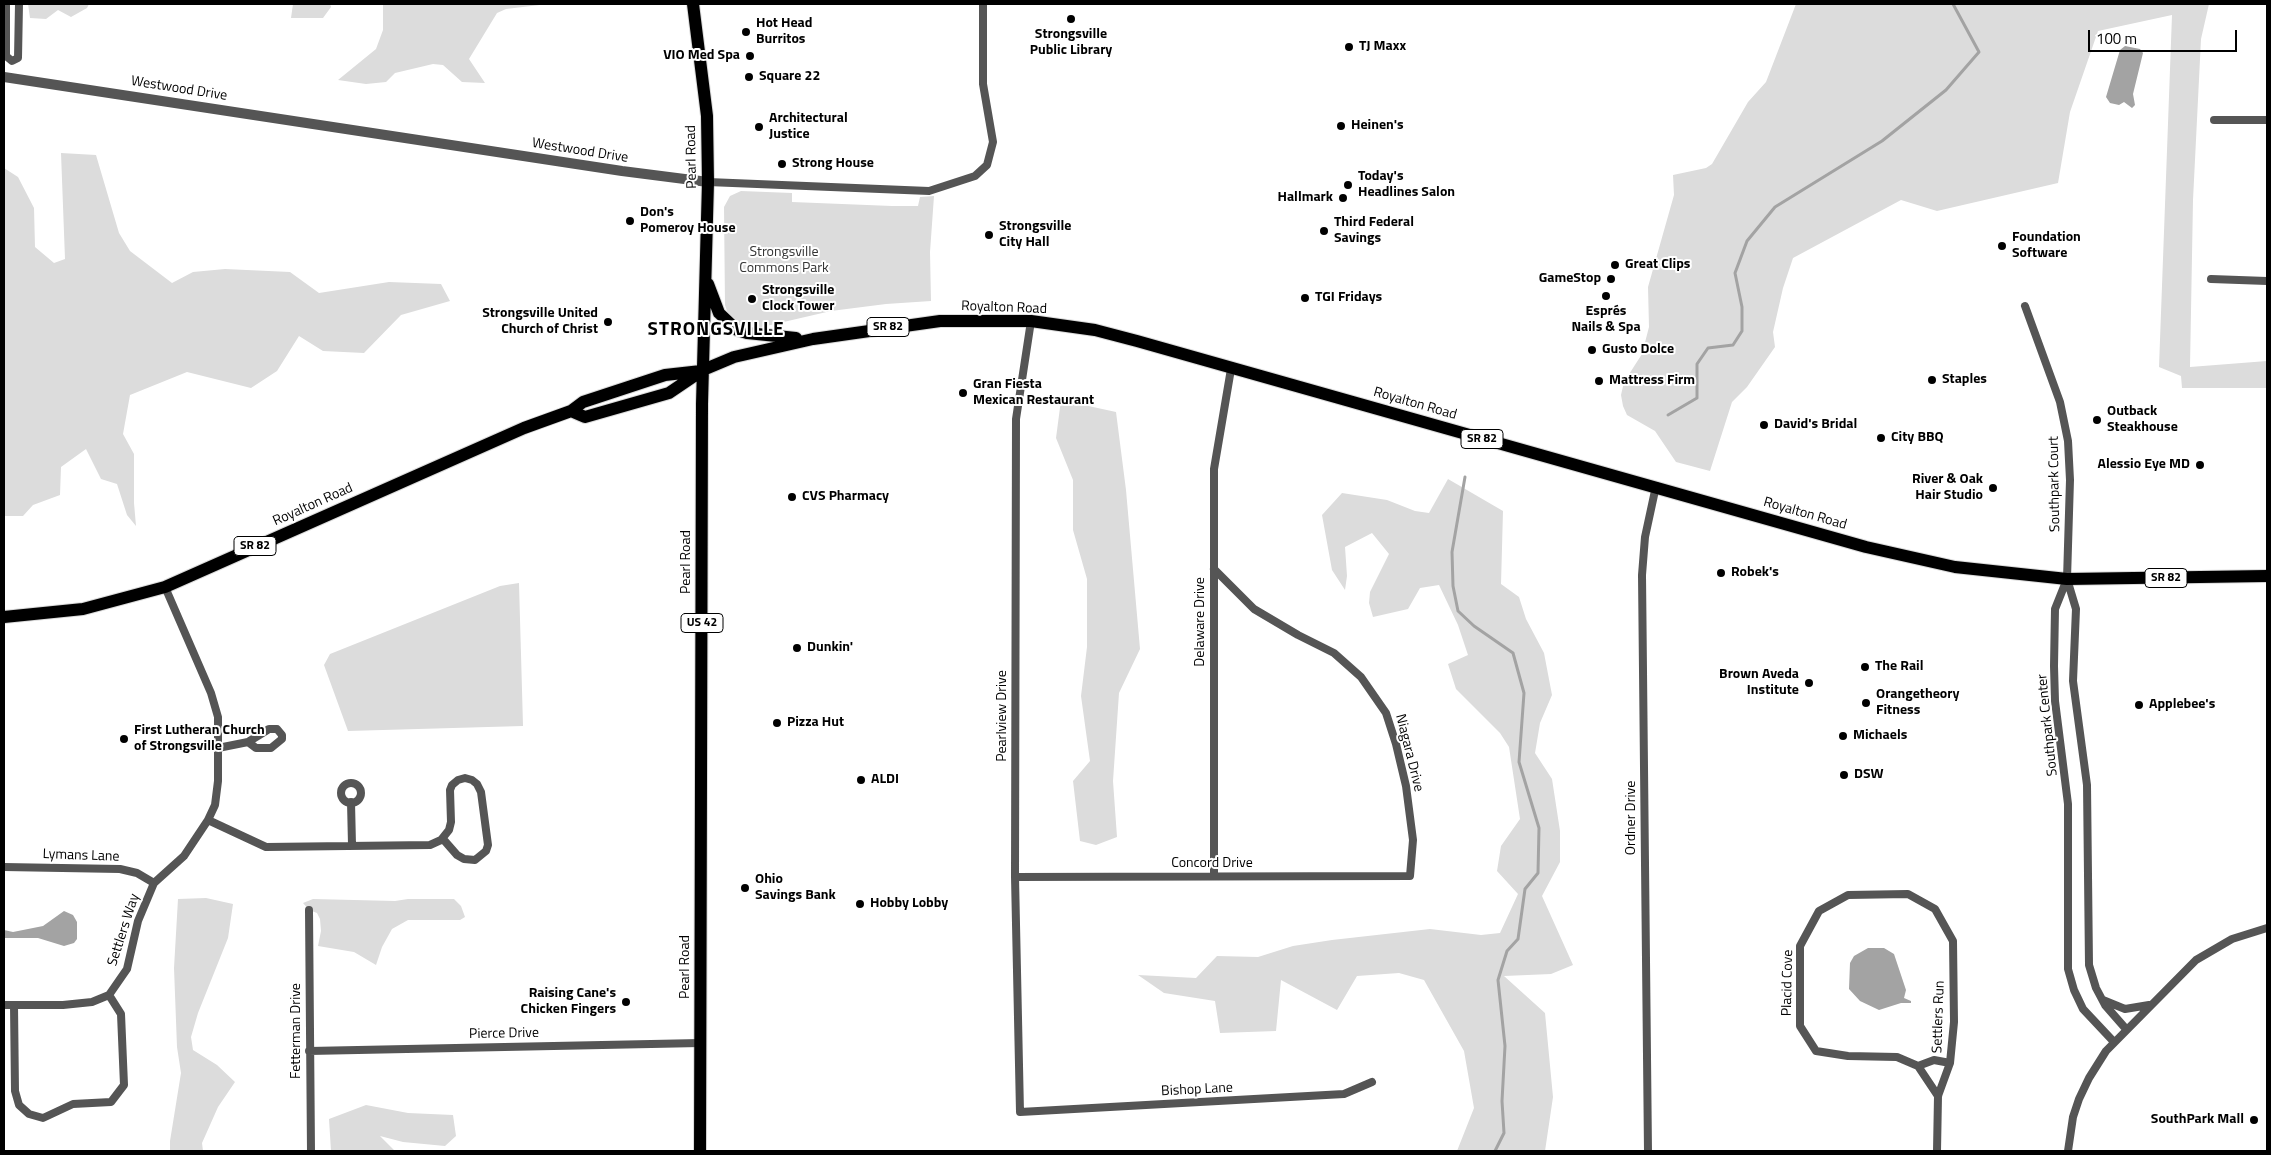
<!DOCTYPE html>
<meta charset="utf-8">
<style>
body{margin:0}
#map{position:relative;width:2271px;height:1155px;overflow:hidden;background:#fff;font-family:"Titillium Web",sans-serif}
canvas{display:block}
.frame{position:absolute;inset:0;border:5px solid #000;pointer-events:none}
.scale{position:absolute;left:2088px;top:30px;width:149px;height:22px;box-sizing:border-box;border:2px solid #000;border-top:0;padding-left:6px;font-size:15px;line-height:18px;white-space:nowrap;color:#000;-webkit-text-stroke:4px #fff;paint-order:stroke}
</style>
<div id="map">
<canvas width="2271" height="1155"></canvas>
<div class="frame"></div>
<div class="scale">100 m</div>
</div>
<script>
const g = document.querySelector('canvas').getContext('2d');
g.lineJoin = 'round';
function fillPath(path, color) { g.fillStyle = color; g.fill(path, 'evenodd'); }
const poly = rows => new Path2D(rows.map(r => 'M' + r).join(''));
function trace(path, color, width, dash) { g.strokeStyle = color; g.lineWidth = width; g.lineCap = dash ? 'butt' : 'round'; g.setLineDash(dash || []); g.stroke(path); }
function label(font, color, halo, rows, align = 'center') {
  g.font = font + ' "Titillium Web",sans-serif'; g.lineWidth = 4; g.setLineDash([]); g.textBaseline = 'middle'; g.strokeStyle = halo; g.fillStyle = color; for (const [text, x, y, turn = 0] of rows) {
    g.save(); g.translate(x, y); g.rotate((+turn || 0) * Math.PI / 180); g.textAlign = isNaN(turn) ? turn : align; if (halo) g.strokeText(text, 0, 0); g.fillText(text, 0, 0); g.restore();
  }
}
const green = poly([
 [28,4,89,4,87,8,71,17,58,10,46,19,30,18],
 [293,4,330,4,331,7,323,18,291,18],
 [383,4,548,4,506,9,497,13,469,59,485,83,462,82,443,65,433,64,395,73,386,82,366,84,338,80,376,49,383,30],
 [1796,4,2209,4,2201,39,2193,200,2190,367,2267,361,2267,388,2182,388,2181,376,2159,367,2172,15,2098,31,2070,112,2058,183,1937,211,1901,200,1793,258,1783,288,1773,332,1775,347,1747,387,1732,402,1710,471,1676,462,1655,431,1627,415,1623,406,1621,395,1624,382,1642,354,1649,327,1648,287,1674,195,1673,175,1706,168,1712,164,1748,102,1766,82],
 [61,153,96,155,119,233,130,251,172,283,193,272,225,269,290,272,319,293,389,282,441,284,450,301,401,315,364,353,323,351,299,336,277,371,251,388,187,372,130,395,123,434,134,454,134,503,136,526,127,515,117,484,101,479,86,449,61,467,60,495,33,505,23,516,4,516,4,168,18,177,34,208,35,247,54,263,65,259],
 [741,191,792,193,792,202,892,206,918,206,920,197,934,196,930,252,931,301,886,304,831,311,762,327,740,326,729,317,725,305,724,207,730,196],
 [1061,400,1116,412,1126,490,1140,649,1119,693,1113,781,1117,837,1096,845,1080,841,1073,781,1090,761,1081,696,1087,647,1087,579,1073,530,1073,480,1056,438],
 [1448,479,1503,511,1501,584,1519,597,1526,619,1544,653,1552,695,1540,723,1535,753,1552,779,1560,831,1560,862,1542,896,1573,965,1551,974,1504,976,1545,1013,1553,1097,1545,1151,1457,1151,1474,1108,1464,1051,1424,980,1399,973,1357,976,1337,1010,1281,980,1276,1031,1220,1033,1215,1001,1164,993,1138,975,1196,978,1217,956,1258,957,1293,946,1332,940,1430,929,1481,935,1500,933,1518,894,1497,871,1501,846,1520,819,1509,747,1500,733,1456,689,1448,664,1468,655,1458,625,1439,585,1420,588,1408,609,1373,617,1369,603,1370,592,1389,554,1372,533,1345,547,1347,576,1345,590,1332,570,1322,515,1342,493,1387,500,1415,511,1429,513],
 [519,583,523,726,348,731,324,665,330,654,500,586],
 [206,898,233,904,228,938,198,1013,191,1037,193,1050,217,1065,235,1082,218,1107,202,1143,203,1151,170,1151,170,1141,181,1073,177,1047,174,968,178,899],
 [313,899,395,901,408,899,454,899,461,906,465,917,460,920,408,920,392,929,382,947,376,965,354,952,318,946,321,931,320,919,317,913,309,910,303,903],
 [366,1105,408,1113,453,1115,456,1136,445,1146,403,1142,380,1136,395,1151,331,1151,329,1119]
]);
const water = poly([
 [2125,46,2140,49,2143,53,2133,94,2135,105,2132,108,2124,102,2119,105,2110,103,2106,97,2120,50],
 [64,911,73,915,77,922,77,939,74,943,64,946,38,938,4,938,4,930,13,932,43,926],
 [1868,948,1884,948,1894,954,1906,990,1904,998,1911,1001,1911,1003,1901,1003,1879,1010,1860,1001,1849,989,1850,963,1854,956]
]);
const stream = poly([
 [1668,415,1697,398,1697,364,1708,348,1733,345,1742,331,1742,307,1735,273,1747,241,1775,207,1882,141,1946,90,1979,52,1953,4],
 [1465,477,1452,552,1453,586,1458,611,1474,626,1513,653,1524,693,1519,762,1539,828,1538,873,1525,889,1518,939,1507,951,1498,980,1505,1046,1502,1101,1504,1133,1495,1151]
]);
const minor = poly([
 [6,4,6,56,12,61,18,58,19,4],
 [2214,120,2267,120],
 [708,182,929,191,975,176,987,165,993,142,983,84,983,4],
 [2211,279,2267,281],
 [2025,306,2060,402,2068,441,2070,480,2067,579,2076,609,2073,681,2087,785,2089,965,2096,988,2105,1005,2126,1029],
 [1031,321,1016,419,1015,877,1020,1112,1344,1094,1372,1082],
 [2067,579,2055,609,2054,666,2055,701,2068,804,2068,969,2074,990,2083,1009,2114,1042],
 [218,748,248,742,269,729,277,729,282,735,282,739,271,748,256,748,248,742],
 '341 793a10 10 0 1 1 20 0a10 10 0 1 1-20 0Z',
 [351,802,352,845],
 [208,820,266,847,430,845,441,840,449,830,451,822,450,790,452,785,458,780,465,778,472,780,477,784,481,792,488,845,486,851,475,860,464,859,457,855,443,839],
 [4,867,120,869,137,873,154,883],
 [1214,876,1214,469,1231,369],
 [1015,877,1410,876,1413,840,1406,786,1396,744,1386,713,1361,677,1334,653,1298,635,1254,609,1214,569],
 [309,910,311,1151],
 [2103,1000,2125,1009,2149,1005],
 [4,1005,63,1005,92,1002,109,995,127,969,138,921,154,883,184,856,208,820,215,805,218,781,218,717,211,693,165,587],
 [14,1005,15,1091,19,1105,29,1114,43,1118,73,1104,111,1102,124,1085,121,1014,109,995],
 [309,1051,700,1043],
 [1918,1066,1934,1060,1950,1063],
 [1648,1151,1642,575,1645,537,1656,486],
 [1937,1151,1938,1096,1950,1063,1954,1022,1953,941,1935,909,1908,894,1848,895,1819,911,1800,946,1800,1026,1816,1051,1848,1056,1897,1057,1918,1066,1938,1096],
 [2068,1151,2073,1117,2079,1099,2089,1078,2106,1051,2196,960,2232,939,2267,928]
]);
const tertiary = poly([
 [4,77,622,171,708,182]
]);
const primary = poly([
 [693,4,707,116,708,182,702,404,700,1151],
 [708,284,719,313,737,330,747,333,796,338],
 [571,411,585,417,669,393,703,370,734,357,813,339,940,321,1031,321,1095,330,1137,341,1866,547,1955,567,2067,579,2267,576],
 [4,617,83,609,165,587,524,428,571,411,583,402,665,375,701,371]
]);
const markers = [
 [1071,19,5,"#000"],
 [746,32,5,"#000"],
 [1349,47,5,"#000"],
 [750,56,5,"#000"],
 [749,77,5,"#000"],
 [1341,126,5,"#000"],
 [759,127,5,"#000"],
 [782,164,5,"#000"],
 [1348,185,5,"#000"],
 [1343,198,5,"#000"],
 [630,221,5,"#000"],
 [1324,231,5,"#000"],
 [989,235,5,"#000"],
 [2002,246,5,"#000"],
 [1615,265,5,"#000"],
 [1611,279,5,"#000"],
 [1606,296,5,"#000"],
 [1305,298,5,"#000"],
 [752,299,5,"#000"],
 [608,322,5,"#000"],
 [1592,350,5,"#000"],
 [1932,380,5,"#000"],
 [1599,381,5,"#000"],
 [963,393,5,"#000"],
 [2097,420,5,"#000"],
 [1764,425,5,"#000"],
 [1881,438,5,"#000"],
 [2200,465,5,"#000"],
 [1993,488,5,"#000"],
 [792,497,5,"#000"],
 [1721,573,5,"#000"],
 [797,648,5,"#000"],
 [1865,667,5,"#000"],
 [1809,683,5,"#000"],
 [1866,703,5,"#000"],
 [2139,705,5,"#000"],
 [777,723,5,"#000"],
 [1843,736,5,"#000"],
 [124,739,5,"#000"],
 [1844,775,5,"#000"],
 [861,780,5,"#000"],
 [745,888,5,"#000"],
 [860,904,5,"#000"],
 [626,1002,5,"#000"],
 [2254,1120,5,"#000"]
];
const shields = [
 [888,327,42],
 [1482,439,42],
 [255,546,42],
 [2166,578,42],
 [702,623,42]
];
const shieldNames = [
 ["SR 82",888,327],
 ["SR 82",1482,439],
 ["SR 82",255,546],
 ["SR 82",2166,578],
 ["US 42",702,623]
];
const poiNames = [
 ["Hot Head",756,24],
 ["Burritos",756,40],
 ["Strongsville",1071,35,"center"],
 ["Public Library",1071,51,"center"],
 ["TJ Maxx",1359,47],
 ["VIO Med Spa",740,56,"right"],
 ["Square 22",759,77],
 ["Architectural",769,119],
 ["Justice",769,135],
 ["Heinen's",1351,126],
 ["Strong House",792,164],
 ["Today's",1358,177],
 ["Headlines Salon",1358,193],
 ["Hallmark",1333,198,"right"],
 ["Don's",640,213],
 ["Pomeroy House",640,229],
 ["Third Federal",1334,223],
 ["Savings",1334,239],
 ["Strongsville",999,227],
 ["City Hall",999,243],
 ["Foundation",2012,238],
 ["Software",2012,254],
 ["Great Clips",1625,265],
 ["GameStop",1601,279,"right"],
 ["Strongsville",762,291],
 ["Clock Tower",762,307],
 ["TGI Fridays",1315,298],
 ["Esprés",1606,312,"center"],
 ["Nails & Spa",1606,328,"center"],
 ["Strongsville United",598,314,"right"],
 ["Church of Christ",598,330,"right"],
 ["Gusto Dolce",1602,350],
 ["Staples",1942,380],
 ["Mattress Firm",1609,381],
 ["Gran Fiesta",973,385],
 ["Mexican Restaurant",973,401],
 ["Outback",2107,412],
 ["Steakhouse",2107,428],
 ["David's Bridal",1774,425],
 ["City BBQ",1891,438],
 ["Alessio Eye MD",2190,465,"right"],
 ["River & Oak",1983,480,"right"],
 ["Hair Studio",1983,496,"right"],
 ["CVS Pharmacy",802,497],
 ["Robek's",1731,573],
 ["Dunkin'",807,648],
 ["The Rail",1875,667],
 ["Brown Aveda",1799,675,"right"],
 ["Institute",1799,691,"right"],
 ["Orangetheory",1876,695],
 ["Fitness",1876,711],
 ["Applebee's",2149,705],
 ["Pizza Hut",787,723],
 ["First Lutheran Church",134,731],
 ["of Strongsville",134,747],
 ["Michaels",1853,736],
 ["DSW",1854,775],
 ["ALDI",871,780],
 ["Ohio",755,880],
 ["Savings Bank",755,896],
 ["Hobby Lobby",870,904],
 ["Raising Cane's",616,994,"right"],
 ["Chicken Fingers",616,1010,"right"],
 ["SouthPark Mall",2244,1120,"right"]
];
const streetNames = [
 ["Westwood Drive",179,89,9],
 ["Westwood Drive",580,151,9],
 ["Pearl Road",692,157,-91],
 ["Royalton Road",1004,308,2],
 ["Royalton Road",1415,404,16],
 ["Southpark Court",2055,484,-91],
 ["Royalton Road",313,505,-24],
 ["Royalton Road",1805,514,16],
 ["Pearl Road",687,562,-90],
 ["Delaware Drive",1201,622,-90],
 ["Pearlview Drive",1003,716,-90],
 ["Southpark Center",2048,725,-96],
 ["Niagara Drive",1409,753,76],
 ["Ordner Drive",1632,818,-90],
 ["Lymans Lane",81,856,2],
 ["Concord Drive",1212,864],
 ["Settlers Way",124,930,-72],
 ["Pearl Road",686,967,-90],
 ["Placid Cove",1788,983,-89],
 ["Settlers Run",1939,1017,-88],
 ["Fetterman Drive",297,1031,-90],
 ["Pierce Drive",504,1034,-1],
 ["Bishop Lane",1197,1090,-3]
];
const parkNames = [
 ["Strongsville",784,253],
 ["Commons Park",784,269]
];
const districtNames = [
 ["STRONGSVILLE",716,330]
];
fillPath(green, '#dcdcdc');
fillPath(water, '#a3a3a3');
trace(stream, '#a3a3a3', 3);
trace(primary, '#dbdbdb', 14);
trace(minor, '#555', 8);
trace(tertiary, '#555', 10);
trace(primary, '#000', 12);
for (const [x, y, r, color] of markers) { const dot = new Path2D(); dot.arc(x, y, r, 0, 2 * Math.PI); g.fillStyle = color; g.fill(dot); trace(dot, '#fff', 2); }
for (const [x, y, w] of shields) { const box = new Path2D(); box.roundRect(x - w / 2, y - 9.5, w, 19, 4); g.fillStyle = '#fff'; g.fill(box); trace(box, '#000', 1); }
label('bold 12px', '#000', null, shieldNames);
label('bold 14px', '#000', '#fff', poiNames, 'left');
label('14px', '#000', '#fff', streetNames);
label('14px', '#333', '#fff', parkNames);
g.letterSpacing = '1px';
label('bold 19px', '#000', '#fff', districtNames);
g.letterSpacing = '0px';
</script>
